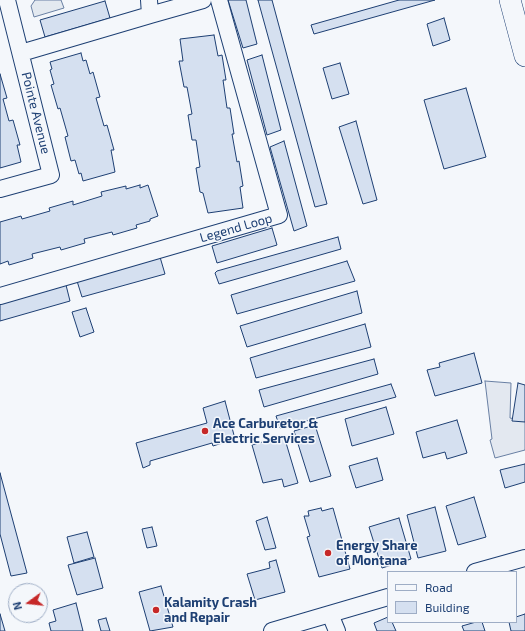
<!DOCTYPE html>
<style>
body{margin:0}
#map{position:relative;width:525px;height:631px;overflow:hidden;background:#f4f7fb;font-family:"Exo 2",sans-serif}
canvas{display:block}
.legend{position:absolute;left:387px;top:571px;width:130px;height:52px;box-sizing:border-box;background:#f4f7fb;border:1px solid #9eadc5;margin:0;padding:5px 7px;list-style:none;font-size:12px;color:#1d3f73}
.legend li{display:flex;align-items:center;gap:8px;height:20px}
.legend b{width:20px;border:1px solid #9eadc5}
.north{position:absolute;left:8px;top:583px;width:40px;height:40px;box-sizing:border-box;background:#f4f7fb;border:1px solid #9eadc5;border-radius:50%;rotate:255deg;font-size:11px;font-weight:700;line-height:16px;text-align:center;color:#1d3f73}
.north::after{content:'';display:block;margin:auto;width:14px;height:18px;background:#c62828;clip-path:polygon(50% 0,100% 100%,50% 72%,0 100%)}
</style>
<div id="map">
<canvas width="525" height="631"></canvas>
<ul class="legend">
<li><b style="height:5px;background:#f4f7fb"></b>Road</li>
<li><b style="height:11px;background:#d5e0f0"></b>Building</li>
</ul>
<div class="north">N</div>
</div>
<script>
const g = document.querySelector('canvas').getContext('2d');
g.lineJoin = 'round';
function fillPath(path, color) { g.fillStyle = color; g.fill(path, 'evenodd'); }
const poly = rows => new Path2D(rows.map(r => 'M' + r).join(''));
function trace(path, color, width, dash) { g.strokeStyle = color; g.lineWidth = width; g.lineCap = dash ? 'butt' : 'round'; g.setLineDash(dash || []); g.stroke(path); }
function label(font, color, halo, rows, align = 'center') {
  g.font = font + ' "Exo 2",sans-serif'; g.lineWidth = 3; g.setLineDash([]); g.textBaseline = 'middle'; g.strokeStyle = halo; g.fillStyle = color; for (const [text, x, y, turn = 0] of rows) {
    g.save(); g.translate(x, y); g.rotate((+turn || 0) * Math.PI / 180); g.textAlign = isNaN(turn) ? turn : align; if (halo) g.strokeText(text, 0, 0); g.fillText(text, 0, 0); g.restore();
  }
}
const green = poly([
 [35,0,61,0,64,8,34,17,31,6,35,0]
]);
const parking = poly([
 [485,381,511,383,510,418,525,421,525,450,495,458,490,440,492,439,485,381]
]);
const building = poly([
 [228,0,246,0,257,44,243,48,228,0],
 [258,0,272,0,327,204,315,207,258,0],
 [399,0,435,0,314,34,311,25,399,0],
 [105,1,110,18,45,37,40,20,105,1],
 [444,18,450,40,433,46,427,24,444,18],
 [214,35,218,56,222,55,226,80,223,80,227,108,230,108,234,134,232,134,237,162,239,161,243,186,240,187,243,208,208,213,203,193,200,192,196,168,200,167,196,140,192,140,188,115,192,114,187,87,184,87,179,61,183,61,180,39,214,35],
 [81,53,83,61,86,60,90,74,93,72,100,97,96,98,104,126,107,125,114,150,111,150,115,172,83,181,81,173,79,174,75,160,71,161,65,137,68,136,60,108,58,109,51,85,54,84,50,70,52,69,50,62,81,53],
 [262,55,281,130,267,135,247,60,262,55],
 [340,63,349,94,332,99,323,68,340,63],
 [0,74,7,98,3,99,9,121,13,120,20,145,17,145,21,162,0,168,0,74],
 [466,88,486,157,444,169,424,100,466,88],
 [356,121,377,200,363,204,339,127,356,121],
 [284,141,307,226,294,231,270,147,284,141],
 [140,185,140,188,148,185,158,216,150,219,150,221,136,225,137,228,113,235,112,232,84,239,85,243,61,250,60,247,32,254,33,258,9,265,8,261,0,264,0,222,21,216,22,219,50,211,49,208,73,201,73,205,102,196,101,192,126,186,126,189,140,185],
 [272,228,277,245,217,263,212,246,272,228],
 [338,237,341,249,219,284,215,273,217,271,338,237],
 [160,257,165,274,82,297,77,281,160,257],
 [347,261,355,281,237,314,231,295,347,261],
 [66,285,70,301,0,321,0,303,66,285],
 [357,291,362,313,247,347,240,326,357,291],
 [86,308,94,332,80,337,72,312,86,308],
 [365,324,371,347,256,378,250,358,365,324],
 [474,353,482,383,435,396,427,370,440,367,439,363,474,353],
 [374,359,378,374,264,407,259,390,374,359],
 [518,383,525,385,525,422,512,421,518,383],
 [391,384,396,397,280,428,276,416,391,384],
 [225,401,235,439,213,446,212,443,150,461,150,465,143,468,136,443,207,423,203,408,225,401],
 [386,407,394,434,352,446,345,419,386,407],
 [457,420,467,453,447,459,445,452,423,458,416,432,457,420],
 [315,425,331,476,310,482,294,431,315,425],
 [284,436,298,483,284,487,282,479,263,483,252,445,284,436],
 [377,458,383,480,356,488,349,466,377,458],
 [525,464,525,482,505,488,500,470,525,464],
 [0,473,27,573,11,576,0,534,0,473],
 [474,497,486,537,458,545,446,506,474,497],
 [435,507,446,551,418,558,407,515,435,507],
 [321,508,322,511,333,508,350,569,319,577,307,537,310,536,304,516,309,516,308,511,321,508],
 [267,517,276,548,265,550,256,521,267,517],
 [399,518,411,559,382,568,369,527,399,518],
 [152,527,157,546,147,548,142,529,152,527],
 [87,532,94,557,74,563,67,537,87,532],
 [95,558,103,588,77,595,68,565,95,558],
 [276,560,285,592,255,600,247,574,270,568,269,562,276,560],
 [161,586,173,627,150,631,139,592,161,586],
 [76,603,83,631,51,631,49,623,56,621,53,610,76,603],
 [0,614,5,631,0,631,0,614],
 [525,614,525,631,511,631,509,622,516,622,516,617,525,614],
 [388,617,388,622,392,622,396,631,377,631,374,623,388,617],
 [106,618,110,631,101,631,98,620,106,618],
 [476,622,482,622,485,631,464,631,462,626,476,622]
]);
const minor = poly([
 [149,0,150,15,203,0],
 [21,53,150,15],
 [0,189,51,175,7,0],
 [0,296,279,215,219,0],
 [475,572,525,558],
 [330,614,337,631],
 [272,631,388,597]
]);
const major = poly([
 [510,0,525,56]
]);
const markers = [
 [205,431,4,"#c62828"],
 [328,553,4,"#c62828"],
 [156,610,4,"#c62828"]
];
const streetNames = [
 ["Pointe Avenue",36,113,76],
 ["Legend Loop",236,228,-16]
];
const poiNames = [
 ["Ace Carburetor &",213,424],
 ["Electric Services",213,439],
 ["Energy Share",336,546],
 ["of Montana",336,561],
 ["Kalamity Crash",164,603],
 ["and Repair",164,618]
];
fillPath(green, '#e3e9f0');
trace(green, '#687fa3', 1);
fillPath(parking, '#e3e8f0');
trace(parking, '#687fa3', 1);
fillPath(building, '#d5e0f0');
trace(building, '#1d3f73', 1);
trace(minor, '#1d3f73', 18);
trace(major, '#1d3f73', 22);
trace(minor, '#f4f7fb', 16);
trace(major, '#f4f7fb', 21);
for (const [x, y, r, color] of markers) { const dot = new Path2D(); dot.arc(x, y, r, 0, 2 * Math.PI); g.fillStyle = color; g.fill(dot); trace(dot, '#f4f7fb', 1.5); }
label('13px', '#1d3f73', '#f4f7fb', streetNames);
label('bold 13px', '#1d3f73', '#f4f7fb', poiNames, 'left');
</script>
